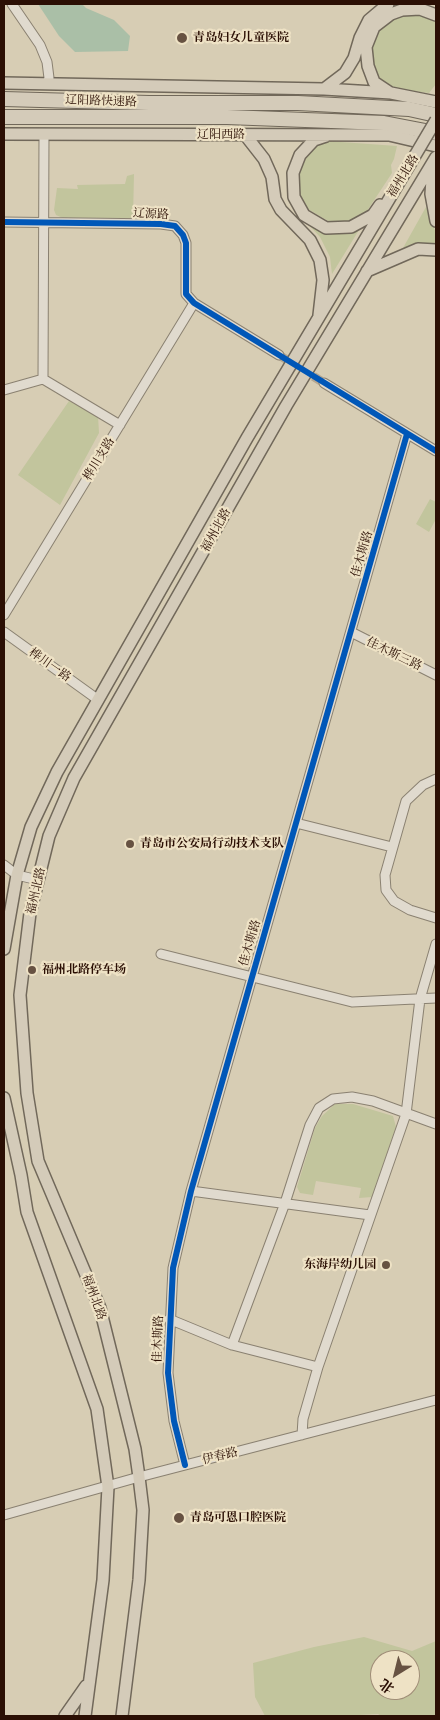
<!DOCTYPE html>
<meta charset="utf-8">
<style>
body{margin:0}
#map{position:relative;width:440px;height:1720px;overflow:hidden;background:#d7cdb4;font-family:"Libre Caslon Text","Noto Serif SC",serif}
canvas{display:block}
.frame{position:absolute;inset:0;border:5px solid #2b0f04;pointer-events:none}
.north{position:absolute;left:370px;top:1650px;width:50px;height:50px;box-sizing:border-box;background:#eee2c5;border:1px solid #a08e78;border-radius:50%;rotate:216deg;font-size:14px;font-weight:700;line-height:20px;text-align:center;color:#2b0f04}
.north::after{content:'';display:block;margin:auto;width:18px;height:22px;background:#675242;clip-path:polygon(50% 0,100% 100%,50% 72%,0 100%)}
</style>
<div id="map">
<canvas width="440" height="1720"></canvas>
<div class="frame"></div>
<div class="north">北</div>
</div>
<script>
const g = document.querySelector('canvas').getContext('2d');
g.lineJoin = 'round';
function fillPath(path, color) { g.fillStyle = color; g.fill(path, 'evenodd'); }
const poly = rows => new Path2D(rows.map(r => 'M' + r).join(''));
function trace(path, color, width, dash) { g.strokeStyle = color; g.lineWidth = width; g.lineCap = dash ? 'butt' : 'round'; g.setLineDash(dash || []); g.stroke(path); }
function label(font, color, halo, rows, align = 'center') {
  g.font = font + ' "Libre Caslon Text","Noto Serif SC",serif'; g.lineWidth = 4.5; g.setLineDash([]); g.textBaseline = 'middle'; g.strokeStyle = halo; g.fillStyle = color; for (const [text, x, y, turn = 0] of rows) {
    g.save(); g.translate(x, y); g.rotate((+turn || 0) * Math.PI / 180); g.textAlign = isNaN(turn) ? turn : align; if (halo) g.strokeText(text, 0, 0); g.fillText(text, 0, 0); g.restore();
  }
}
const green = poly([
 [413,11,436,19,436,84,429,93,388,88,376,77,370,49,379,28,390,17],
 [327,141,397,146,394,159,391,165,392,173,367,211,349,221,328,221,308,209,300,196,298,175,303,157,314,145],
 [134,174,133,218,65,219,56,215,54,210,57,188,78,189,77,185,125,184,127,176],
 [426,207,436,233,436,244,417,244,403,248],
 [308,224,327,232,347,234,359,230,332,274,330,257,320,237],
 [69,401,98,416,99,433,60,505,18,475],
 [430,499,436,502,436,519,429,532,416,524],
 [335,1104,353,1104,393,1116,396,1127,372,1197,359,1198,361,1188,316,1181,313,1195,300,1193,297,1187,315,1128,322,1116],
 [364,1637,412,1651,436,1641,436,1716,381,1716,378,1714,341,1716,265,1716,255,1697,253,1663,314,1647],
 [380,1660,410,1660,410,1690,380,1690]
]);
const water = poly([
 [38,4,82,4,86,8,114,20,130,36,128,51,75,52,59,36]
]);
const minorTunnel = poly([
 [279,355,324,383]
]);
const minor = poly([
 [12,4,40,45,47,62,49,78,47,84],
 [4,222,161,224,175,226,183,235,186,243,186,294,194,303,279,355],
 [43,379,44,134],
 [324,383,436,451],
 [4,390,43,379,120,425],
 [4,615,194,303],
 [4,632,97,699],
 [351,632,436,675],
 [436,779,423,785,406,801,385,875,386,890,394,901,410,910,436,918],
 [296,823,392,847],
 [4,865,17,875,38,880],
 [161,954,352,1002,436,998],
 [191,1191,370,1215],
 [169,1319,232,1345,318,1367],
 [232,1345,285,1203,310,1125,319,1108,333,1099,352,1097,373,1101,436,1124],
 [302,1435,303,1419,318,1367,406,1114,420,999,436,944],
 [185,1465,174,1421,168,1373,173,1268,191,1191,407,434],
 [4,1515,139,1477,436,1400]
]);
const major = poly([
 [4,83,324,89,391,93,436,102],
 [324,89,345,73,354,58,360,38,369,20,388,4],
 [389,92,374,82,368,66,366,47,374,27,391,14,402,10,420,9,436,15],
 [4,134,389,135,436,146],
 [246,136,264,159,272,177,275,199,281,210,310,240,320,260,323,280,319,315],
 [326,136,314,140,300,155,293,173,294,197,304,215,326,228,351,227,373,215,380,205],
 [433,166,431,194,436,221],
 [367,271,418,249,436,250],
 [4,949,17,875,31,827,57,772,247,438,410,164],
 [4,1098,21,1175,27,1212,97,1409,108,1487,103,1580,85,1716],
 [65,1716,86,1686],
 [122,1716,139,1580,143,1510,139,1477,135,1449,100,1308,38,1161,27,1093,20,995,30,913,49,836,74,778,286,406,436,157]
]);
const highway = poly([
 [4,99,149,103,298,103,409,109,436,115],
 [4,117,227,117,384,123,436,133]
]);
const majorBridge = poly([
 [410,164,436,120]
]);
const cycleway = poly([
 [4,222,161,224,175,226,183,235,186,243,186,294,194,303,436,451],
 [185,1465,174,1421,168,1373,173,1268,191,1191,407,434]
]);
const markers = [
 [182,38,6,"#675242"],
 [130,844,5,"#675242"],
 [32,970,5,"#675242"],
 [386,1265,5,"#675242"],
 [179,1518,6,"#675242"]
];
const poiNames = [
 ["青岛妇女儿童医院",193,38],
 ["青岛市公安局行动技术支队",140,844],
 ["福州北路停车场",42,970],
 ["东海岸幼儿园",376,1265,"right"],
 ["青岛可恩口腔医院",190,1518]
];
const streetNames = [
 ["辽阳路快速路",101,101,2],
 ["辽阳西路",221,135],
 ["福州北路",403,176,-59],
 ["辽源路",151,214,3],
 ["桦川支路",99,459,-59],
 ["福州北路",216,530,-61],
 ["佳木斯路",362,554,-74],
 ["佳木斯三路",394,654,26],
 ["桦川一路",50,665,35],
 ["福州北路",36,891,-77],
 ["佳木斯路",250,943,-74],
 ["福州北路",94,1297,70],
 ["佳木斯路",158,1339,-88],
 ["伊春路",220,1456,-14]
];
fillPath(green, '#c2c59d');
fillPath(water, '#aabfa7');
trace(minorTunnel, '#b5a791', 9, [9, 4.5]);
trace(minor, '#8a8171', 11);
trace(major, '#71685a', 14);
trace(highway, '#71685a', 16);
trace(minor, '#e0dace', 9);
trace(major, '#d4cbb9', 11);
trace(highway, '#d4cbb9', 14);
trace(majorBridge, '#71685a', 14, []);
trace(majorBridge, '#d4cbb9', 11);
trace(cycleway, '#0057b8', 6);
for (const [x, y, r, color] of markers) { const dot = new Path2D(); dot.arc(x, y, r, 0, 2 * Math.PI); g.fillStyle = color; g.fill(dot); trace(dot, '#eee2c5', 2); }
label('bold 12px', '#2b0f04', '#eee2c5', poiNames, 'left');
label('12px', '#2b0f04', '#eee2c5', streetNames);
</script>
